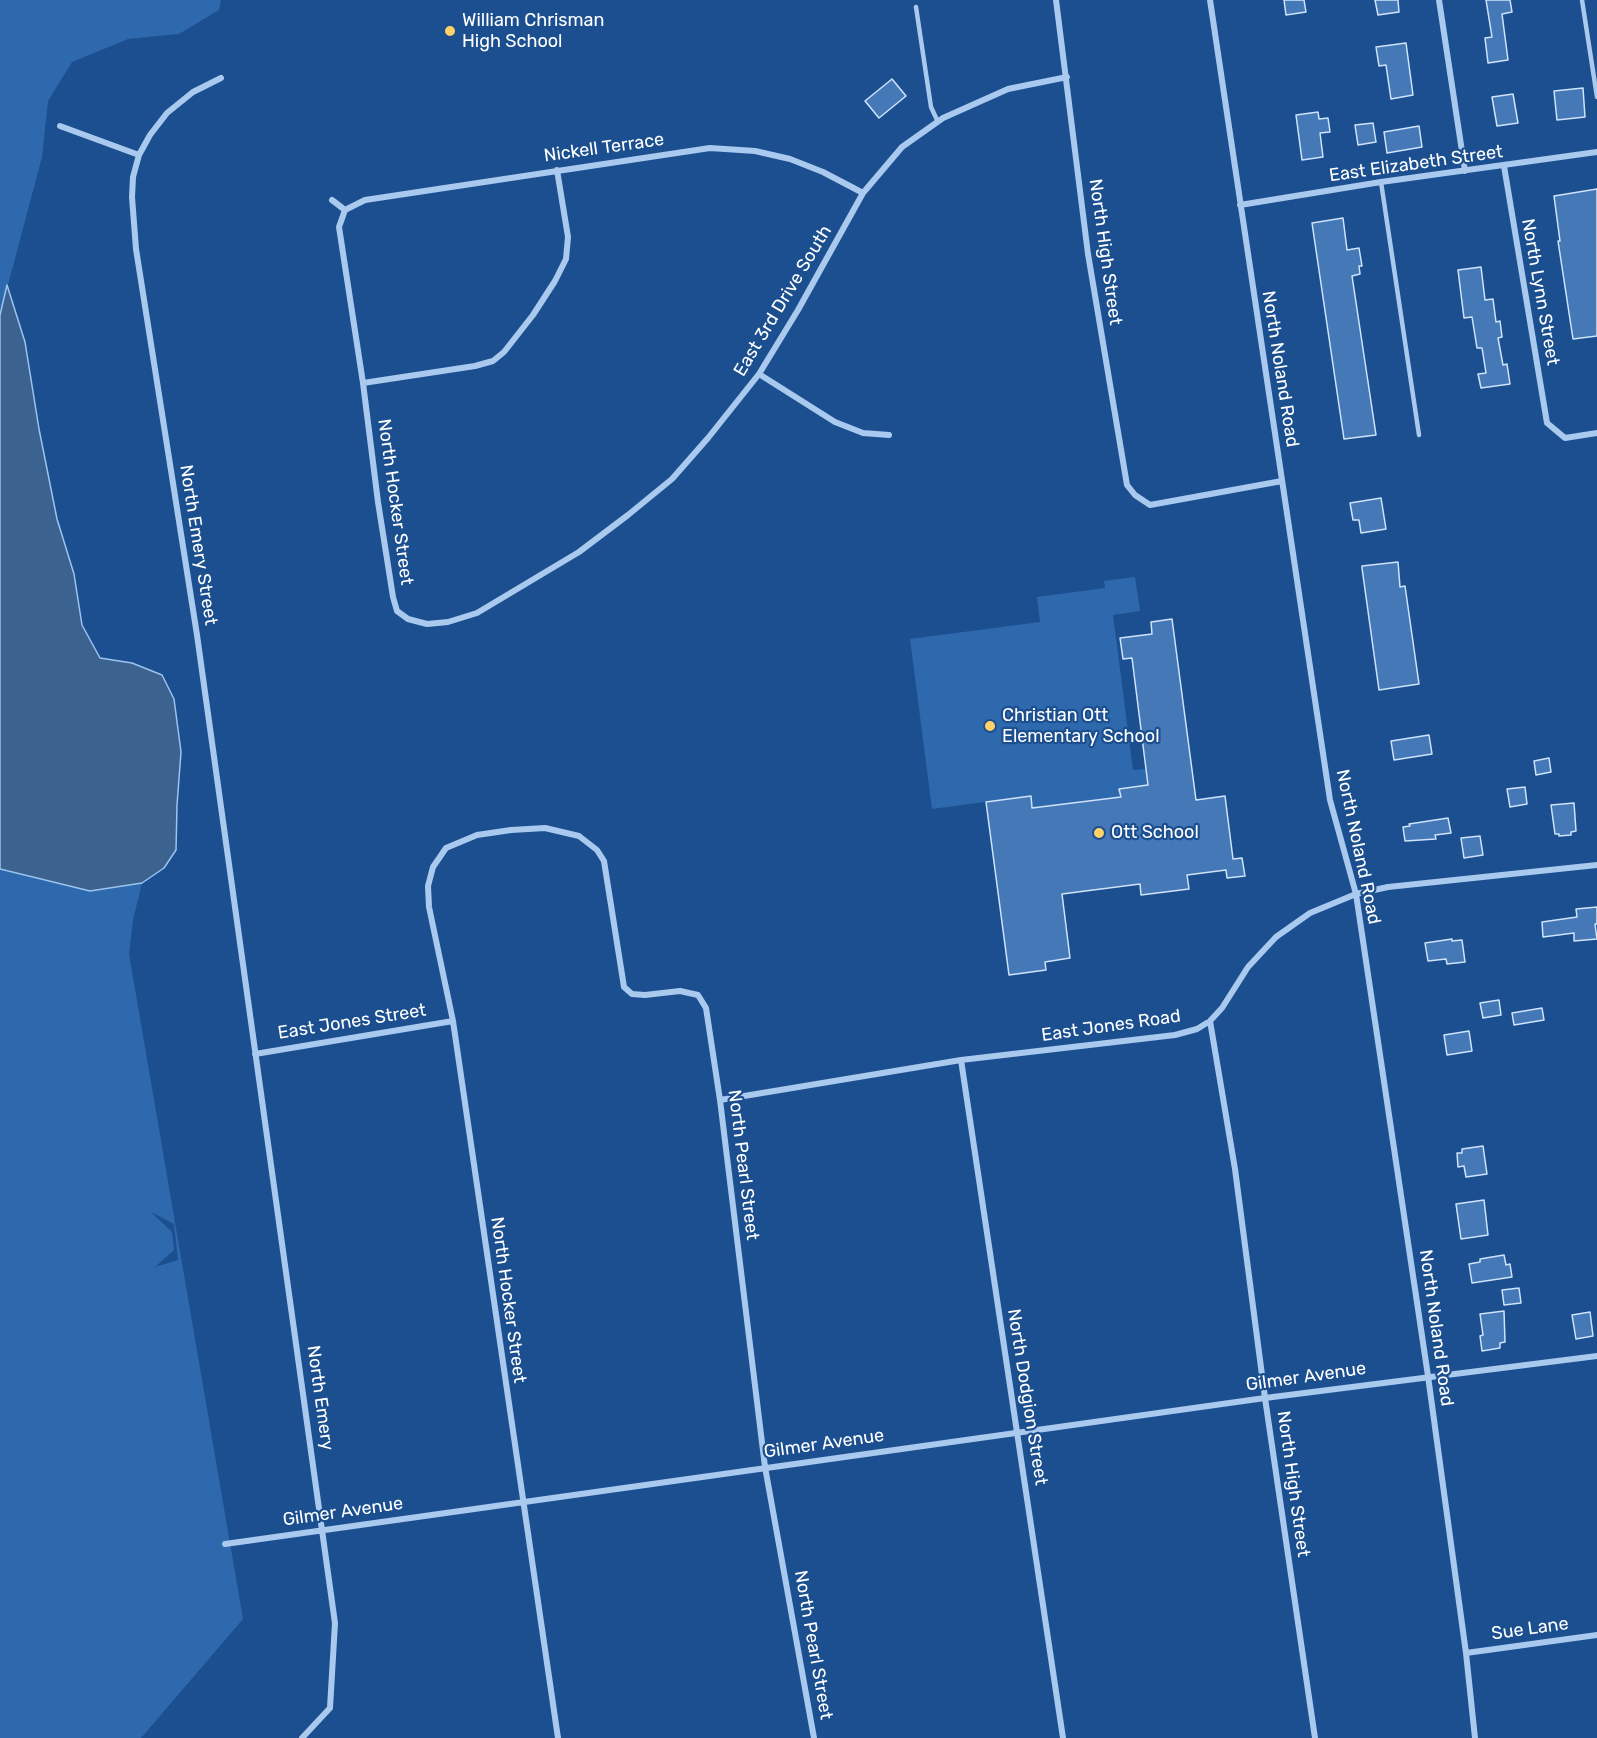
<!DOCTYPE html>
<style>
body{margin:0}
canvas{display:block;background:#1b4f8f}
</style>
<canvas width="1597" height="1738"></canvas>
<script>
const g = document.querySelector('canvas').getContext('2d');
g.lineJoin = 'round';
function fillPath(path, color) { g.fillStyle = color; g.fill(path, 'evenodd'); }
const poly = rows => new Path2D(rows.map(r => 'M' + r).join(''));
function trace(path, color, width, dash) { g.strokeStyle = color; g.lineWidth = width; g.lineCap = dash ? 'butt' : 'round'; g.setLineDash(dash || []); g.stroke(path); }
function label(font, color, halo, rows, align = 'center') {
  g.font = font + ' Rubik,sans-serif'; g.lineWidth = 4.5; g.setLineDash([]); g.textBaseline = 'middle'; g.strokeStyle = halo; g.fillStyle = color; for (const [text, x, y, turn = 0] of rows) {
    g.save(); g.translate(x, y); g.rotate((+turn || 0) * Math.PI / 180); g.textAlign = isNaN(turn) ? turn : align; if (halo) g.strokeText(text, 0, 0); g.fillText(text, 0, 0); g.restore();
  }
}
const green = poly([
 [0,0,221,0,219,10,179,34,128,39,72,62,48,101,42,157,0,315],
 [1135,577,1140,611,1113,615,1133,770,1146,769,1148,785,1120,789,1121,797,1032,808,1030,796,932,809,910,639,1040,622,1037,597,1105,588,1104,581],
 [0,869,90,891,142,883,133,920,129,954,243,1619,141,1738,0,1738],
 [151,1212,174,1224,178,1260,155,1267,174,1250,172,1232]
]);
const water = poly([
 [7,285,25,342,39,429,57,519,74,574,82,625,100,658,132,663,162,675,174,699,181,752,177,805,176,850,164,868,142,883,90,891,0,869,0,315,7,285]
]);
const building = poly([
 [1284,0,1304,0,1306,12,1286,15,1284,0],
 [1375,0,1398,0,1399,12,1378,15,1375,0],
 [1486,0,1510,0,1512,12,1502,14,1508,60,1488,63,1485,38,1492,37,1486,0],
 [1406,43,1413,95,1391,99,1386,65,1379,66,1376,47,1406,43],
 [892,79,906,96,879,118,865,101,892,79],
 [1583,88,1585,117,1557,120,1554,91,1583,88],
 [1513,94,1518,123,1497,126,1492,97,1513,94],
 [1318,112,1319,119,1328,118,1330,132,1320,133,1323,157,1302,160,1296,115,1318,112],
 [1373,123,1376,142,1358,145,1355,125,1373,123],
 [1419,126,1422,147,1387,153,1384,132,1419,126],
 [1597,189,1597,336,1573,339,1558,241,1560,241,1554,196,1597,189],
 [1343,218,1347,250,1359,248,1362,266,1359,266,1360,274,1352,276,1376,435,1344,439,1312,223,1343,218],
 [1481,267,1485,300,1493,299,1496,322,1500,321,1502,337,1498,338,1503,365,1507,364,1510,384,1481,388,1478,374,1486,373,1482,348,1477,348,1472,317,1464,318,1458,270,1481,267],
 [1381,498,1386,529,1361,533,1359,520,1353,520,1350,503,1381,498],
 [1398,562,1400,587,1405,586,1419,684,1379,690,1362,568,1362,566,1398,562],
 [1172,619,1196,800,1225,796,1233,859,1242,858,1245,876,1227,878,1226,870,1187,875,1189,889,1141,895,1140,884,1062,894,1070,958,1045,962,1046,970,1009,975,986,802,1031,796,1032,808,1121,797,1119,789,1148,785,1132,658,1123,659,1120,638,1152,634,1151,622,1172,619],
 [1429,735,1432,754,1394,760,1391,741,1429,735],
 [1549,758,1551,772,1536,775,1534,761,1549,758],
 [1525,787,1527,804,1510,807,1507,789,1525,787],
 [1574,803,1576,831,1571,832,1571,835,1559,836,1559,834,1555,834,1551,805,1574,803],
 [1448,818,1451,833,1435,835,1436,839,1405,841,1403,827,1410,826,1409,824,1448,818],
 [1480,836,1483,855,1464,858,1461,838,1480,836],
 [1597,907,1597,924,1595,924,1597,939,1574,941,1574,933,1543,937,1542,922,1577,917,1576,909,1597,907],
 [1452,939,1452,941,1462,940,1465,962,1447,964,1446,959,1428,961,1425,943,1452,939],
 [1499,1000,1501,1015,1483,1018,1480,1003,1499,1000],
 [1542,1008,1544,1020,1514,1025,1512,1013,1542,1008],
 [1469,1031,1472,1051,1447,1055,1444,1035,1469,1031],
 [1483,1146,1487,1174,1466,1177,1464,1166,1458,1167,1457,1153,1462,1153,1462,1149,1483,1146],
 [1484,1200,1488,1235,1461,1239,1456,1204,1484,1200],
 [1504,1255,1506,1265,1510,1264,1512,1277,1472,1283,1469,1264,1480,1262,1480,1259,1504,1255],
 [1519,1288,1521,1303,1504,1305,1502,1290,1519,1288],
 [1504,1311,1505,1342,1500,1343,1500,1348,1482,1351,1480,1336,1483,1335,1480,1314,1504,1311],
 [1590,1312,1593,1336,1576,1339,1572,1315,1590,1312]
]);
const service = poly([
 [1582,0,1597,97],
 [916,7,931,107,938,122],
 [1381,182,1419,435]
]);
const minor = poly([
 [1056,0,1088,254,1127,485,1135,495,1150,505,1282,481],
 [1210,0,1330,800,1356,894,1428,1376,1466,1653,1475,1738],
 [1439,0,1465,171],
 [221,78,193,92,167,113,150,135,139,155,133,177,132,197,136,249,197,635,335,1623,330,1708,302,1738],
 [60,126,139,155],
 [1504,166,1547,423,1565,438,1597,433],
 [332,200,345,210],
 [1240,205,1381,182,1597,152],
 [345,210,339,227,363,383,378,502,393,597,397,611,408,619,427,624,448,622,477,613,579,552,628,515,672,479,708,438,759,374,798,310,863,193,902,147,943,118,1008,89,1067,77],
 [345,210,365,200,710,148,755,151,790,159,823,172,863,193],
 [759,374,835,422,863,433,889,435],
 [363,383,475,366,493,361,504,352,533,315,555,281,566,259,568,237,557,170],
 [1210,1021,1235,1169,1265,1398,1315,1738],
 [255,1054,453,1021],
 [961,1060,1063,1738],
 [720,1100,961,1060,1175,1035,1197,1029,1210,1021,1222,1008,1248,967,1276,937,1310,913,1356,894,1388,887,1597,865],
 [225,1544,1265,1398,1597,1356],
 [1466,1653,1597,1635],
 [558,1738,453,1021,429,907,428,886,433,867,446,848,477,835,511,830,545,828,579,836,597,850,604,861,624,987,632,994,645,995,680,991,698,995,706,1008,720,1100,765,1467,814,1738]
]);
const markers = [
 [450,31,6,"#ffd166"],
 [990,726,6,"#ffd166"],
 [1099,833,6,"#ffd166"]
];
const poiNames = [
 ["William Chrisman",462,21],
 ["High School",462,42],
 ["Christian Ott",1002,716],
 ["Elementary School",1002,737],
 ["Ott School",1111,833]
];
const streetNames = [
 ["Nickell Terrace",604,148,-8],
 ["East Elizabeth Street",1416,164,-8],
 ["North High Street",1105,252,82],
 ["North Lynn Street",1540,292,80],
 ["East 3rd Drive South",783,301,-59],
 ["North Noland Road",1280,369,81],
 ["North Hocker Street",395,502,82],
 ["North Emery Street",198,545,81],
 ["North Noland Road",1358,847,78],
 ["East Jones Street",352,1022,-9],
 ["East Jones Road",1111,1026,-8],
 ["North Pearl Street",743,1165,83],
 ["North Hocker Street",508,1300,82],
 ["North Noland Road",1436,1328,82],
 ["Gilmer Avenue",1306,1377,-8],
 ["North Dodgion Street",1027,1397,81],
 ["North Emery",320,1398,82],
 ["Gilmer Avenue",824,1444,-8],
 ["North High Street",1293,1484,82],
 ["Gilmer Avenue",343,1512,-8],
 ["Sue Lane",1530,1629,-8],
 ["North Pearl Street",813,1645,80]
];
fillPath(green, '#2e69ad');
fillPath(water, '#3c6290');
trace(water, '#9cc4f0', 1.5);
fillPath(building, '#4478b7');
trace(building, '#cfe3fa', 1.5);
trace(service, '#a9c9ee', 4.5);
trace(minor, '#a9c9ee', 6);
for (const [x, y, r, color] of markers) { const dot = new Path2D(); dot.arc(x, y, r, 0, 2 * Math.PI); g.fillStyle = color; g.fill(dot); trace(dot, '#1b4f8f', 2); }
label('18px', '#fff', '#1b4f8f', poiNames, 'left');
label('18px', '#fff', '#1b4f8f', streetNames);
</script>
